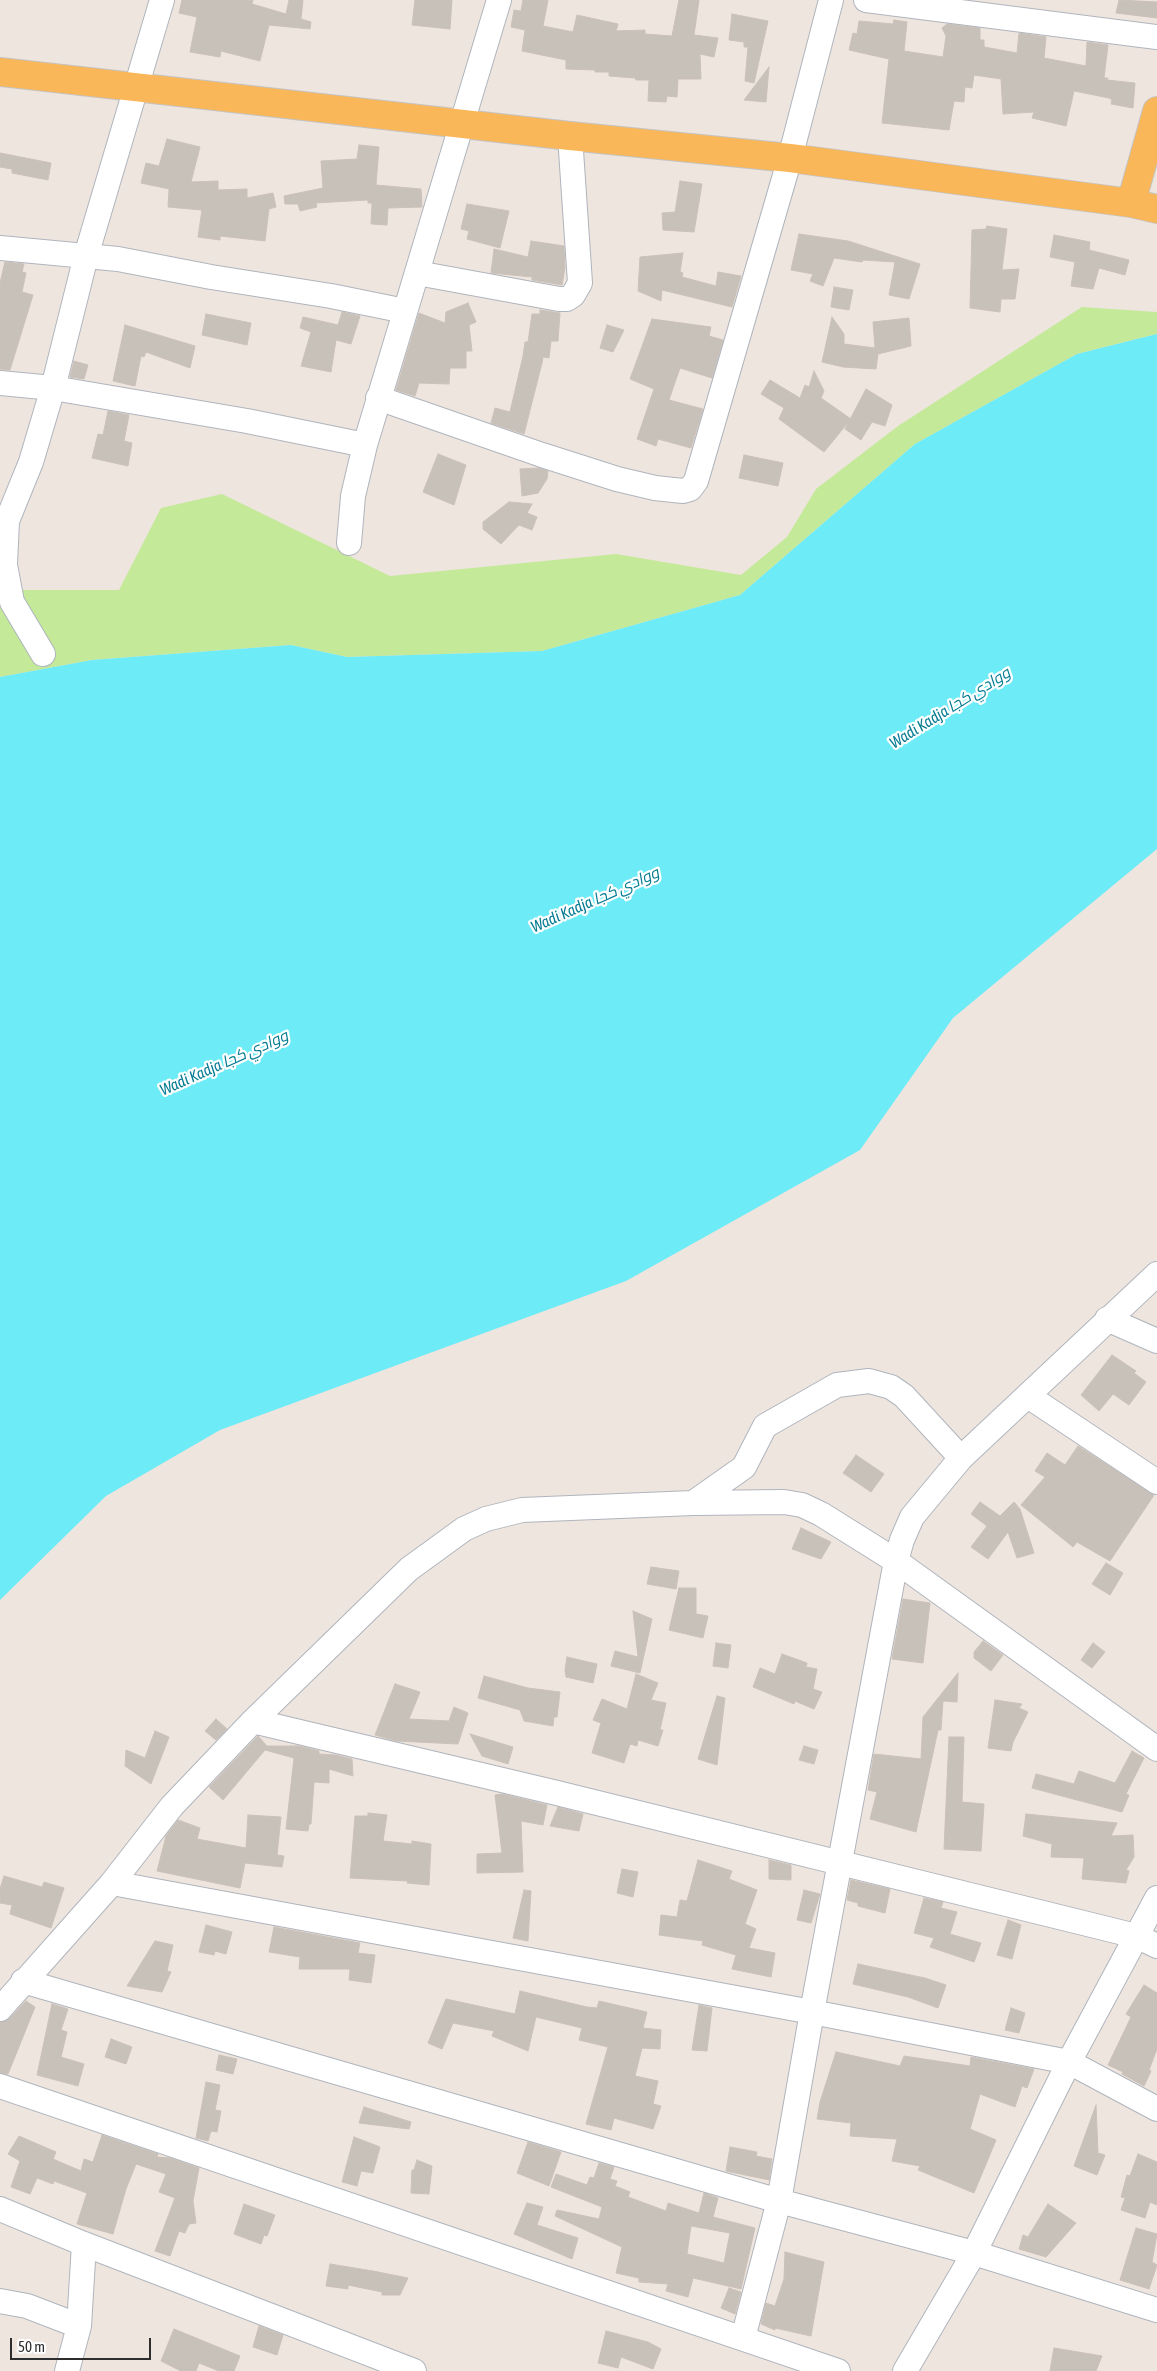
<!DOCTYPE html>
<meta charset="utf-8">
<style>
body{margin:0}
#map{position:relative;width:1157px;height:2371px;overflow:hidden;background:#efe5df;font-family:"Asap Condensed",sans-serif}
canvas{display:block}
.scale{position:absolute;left:10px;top:2338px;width:141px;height:22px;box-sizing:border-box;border:2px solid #2d2d2d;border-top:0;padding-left:6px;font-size:15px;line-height:18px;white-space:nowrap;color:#2d2d2d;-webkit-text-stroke:4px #fff;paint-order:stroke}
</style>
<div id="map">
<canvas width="1157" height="2371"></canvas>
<div class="scale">50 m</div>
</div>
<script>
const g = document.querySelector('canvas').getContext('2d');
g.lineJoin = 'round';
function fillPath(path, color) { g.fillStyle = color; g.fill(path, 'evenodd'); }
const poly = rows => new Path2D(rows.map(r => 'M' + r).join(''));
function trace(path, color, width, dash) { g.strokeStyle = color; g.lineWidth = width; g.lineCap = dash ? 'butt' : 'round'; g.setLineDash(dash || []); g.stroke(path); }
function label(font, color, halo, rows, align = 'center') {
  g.font = font + ' "Asap Condensed",Cairo,sans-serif'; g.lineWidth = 4.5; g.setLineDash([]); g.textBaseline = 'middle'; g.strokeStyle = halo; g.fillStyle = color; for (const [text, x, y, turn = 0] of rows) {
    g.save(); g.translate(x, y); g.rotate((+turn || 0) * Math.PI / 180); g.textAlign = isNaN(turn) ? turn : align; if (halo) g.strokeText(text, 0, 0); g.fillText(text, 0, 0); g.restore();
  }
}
const green = poly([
 [1082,307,1157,312,1157,334,1077,354,915,444,740,595,542,651,347,657,291,645,92,660,0,677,0,590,119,590,161,508,222,494,390,576,616,554,741,575,787,537,816,489,898,426]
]);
const water = poly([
 [1157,334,1157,849,953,1018,860,1150,626,1281,220,1430,106,1496,0,1600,0,677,92,660,291,645,347,657,542,651,740,595,915,444,1077,354]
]);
const building = poly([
 [182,0,253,0,252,4,286,14,289,0,303,0,301,19,311,22,310,29,269,25,260,61,221,51,220,57,190,52,197,17,179,13,182,0],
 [415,0,452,0,450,29,412,25,415,0],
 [523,0,548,0,543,26,573,32,577,15,618,24,616,31,645,30,645,34,672,36,679,0,699,0,694,35,718,38,714,57,700,54,701,79,678,79,677,97,667,96,666,102,648,101,649,80,636,80,635,78,609,76,609,72,595,72,595,70,566,69,566,60,522,51,525,30,511,27,514,10,521,11,523,0],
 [1119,0,1157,2,1157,18,1116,13,1119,0],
 [732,14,768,21,754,83,745,81,748,47,744,47,744,42,729,40,732,14],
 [894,20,907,22,904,51,943,57,946,36,942,28,947,24,980,28,980,40,984,40,984,47,1017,53,1019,33,1046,37,1044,58,1086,66,1087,42,1108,45,1104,78,1108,78,1107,80,1135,83,1133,108,1111,104,1112,100,1109,98,1074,91,1066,126,1032,118,1034,112,1003,114,1001,79,974,75,972,88,965,87,964,102,954,101,949,130,882,123,889,59,849,50,853,33,857,34,859,21,893,24,894,20],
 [769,67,766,102,744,100,769,67],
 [167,139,200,147,191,182,218,181,218,190,247,189,247,198,273,193,276,207,269,209,265,241,220,236,220,240,198,237,202,210,168,207,169,189,141,183,146,163,159,166,167,139],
 [359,145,379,147,376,185,421,189,422,207,388,208,387,225,371,224,372,203,368,203,368,200,316,203,317,207,300,211,298,204,285,204,284,196,323,188,321,161,357,159,359,145],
 [0,153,51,163,48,180,12,173,12,169,0,167,0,153],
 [680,181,702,184,694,232,663,230,662,213,675,212,680,181],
 [467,204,509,211,500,248,467,239,469,231,461,229,467,204],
 [987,226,1007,229,1002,270,1019,269,1015,299,1001,299,1000,312,970,308,972,230,986,229,987,226],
 [799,234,848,241,920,264,909,299,889,295,895,262,863,260,862,262,834,258,823,286,810,281,813,274,791,270,799,234],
 [1054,235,1090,242,1089,250,1129,260,1125,275,1099,268,1093,289,1071,286,1075,262,1050,257,1054,235],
 [531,241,564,246,565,267,562,285,532,280,532,277,491,273,494,249,528,257,531,241],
 [683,253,680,272,683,273,682,277,716,286,718,272,741,276,732,307,662,290,661,301,638,291,640,257,683,253],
 [5,262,24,264,22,272,26,273,22,292,33,295,10,370,0,369,0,283,5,262],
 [834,287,853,290,849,310,831,307,834,287],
 [468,303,476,322,469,325,472,351,466,351,466,368,450,368,449,384,419,383,415,396,396,390,419,313,445,323,446,312,468,303],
 [540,310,560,313,558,341,551,341,549,358,543,357,542,363,524,434,491,423,495,408,510,412,523,356,525,342,528,342,532,314,540,314,540,310],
 [342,312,360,316,351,344,336,340,331,372,301,366,311,332,300,328,303,317,338,325,342,312],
 [206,314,251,323,247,345,202,335,206,314],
 [832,317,844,334,844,344,875,348,873,322,909,318,911,346,878,354,876,369,843,367,822,362,832,317],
 [652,319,711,327,709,336,723,340,712,378,680,368,669,400,703,409,691,448,658,439,656,446,637,439,654,389,630,379,652,319],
 [125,325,195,346,190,368,146,352,144,357,141,356,135,386,113,381,125,325],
 [607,325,624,330,613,352,600,348,607,325],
 [74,361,88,365,84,379,70,377,74,361],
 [814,371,824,391,821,398,851,419,824,452,779,419,784,408,761,394,770,380,800,398,805,385,809,387,814,371],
 [866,389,892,405,885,426,872,422,861,440,845,429,866,389],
 [108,411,129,415,124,441,132,443,128,466,92,458,98,434,103,435,108,411],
 [438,454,466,465,454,505,423,492,438,454],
 [744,455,783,463,778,486,739,478,744,455],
 [539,468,548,471,547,479,538,493,522,496,520,469,539,468],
 [509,502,532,504,527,513,537,517,532,530,519,525,501,544,483,529,483,522,509,502],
 [1112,1355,1136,1371,1134,1373,1146,1382,1129,1405,1113,1394,1099,1411,1081,1395,1112,1355],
 [1078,1446,1154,1495,1110,1561,1077,1542,1073,1547,1021,1505,1045,1477,1035,1471,1047,1453,1065,1465,1078,1446],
 [856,1455,884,1474,871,1492,843,1473,856,1455],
 [980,1502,1000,1516,1014,1502,1020,1509,1034,1553,1017,1558,1008,1532,988,1559,971,1547,987,1526,971,1514,980,1502],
 [801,1528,831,1542,821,1559,792,1549,801,1528],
 [1106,1563,1123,1573,1110,1595,1092,1584,1106,1563],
 [651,1567,679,1571,676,1589,647,1584,651,1567],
 [679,1588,696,1588,696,1614,708,1616,703,1638,669,1630,679,1588],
 [903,1599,930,1603,923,1663,892,1659,903,1599],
 [633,1611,652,1619,640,1673,611,1666,615,1651,638,1657,633,1611],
 [983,1641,1003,1655,991,1671,974,1658,974,1652,983,1641],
 [716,1643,731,1645,728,1668,713,1666,716,1643],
 [1093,1643,1105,1652,1092,1668,1081,1660,1093,1643],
 [782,1654,807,1663,806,1667,817,1669,813,1689,822,1692,814,1709,795,1701,794,1704,753,1687,760,1668,775,1674,782,1654],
 [567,1657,597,1664,593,1683,566,1677,565,1670,567,1657],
 [958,1673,957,1702,943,1701,941,1730,938,1730,916,1832,870,1819,877,1792,868,1790,874,1754,921,1759,923,1717,958,1673],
 [636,1674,658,1683,651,1700,666,1703,660,1730,663,1730,658,1746,638,1740,637,1746,630,1744,624,1763,592,1753,601,1723,593,1720,602,1699,627,1709,636,1674],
 [484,1676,528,1688,560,1692,557,1717,554,1717,553,1726,524,1721,520,1710,478,1698,484,1676],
 [395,1684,420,1692,409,1719,449,1721,454,1707,468,1713,458,1744,396,1741,375,1735,395,1684],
 [717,1696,725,1698,717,1765,698,1759,717,1696],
 [995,1700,1022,1704,1019,1708,1028,1712,1013,1742,1011,1751,988,1748,995,1700],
 [216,1719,227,1729,216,1740,205,1731,216,1719],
 [155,1731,169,1737,151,1784,125,1766,126,1750,145,1758,155,1731],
 [470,1734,513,1747,508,1764,482,1756,470,1734],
 [258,1736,267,1746,299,1746,319,1751,319,1754,336,1755,352,1759,353,1776,329,1769,329,1783,314,1782,311,1824,309,1824,308,1831,286,1829,294,1758,265,1750,223,1800,209,1787,258,1736],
 [949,1737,964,1737,962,1802,984,1804,981,1851,944,1849,949,1737],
 [804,1746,818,1750,814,1764,799,1760,804,1746],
 [1132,1751,1144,1758,1126,1794,1129,1795,1122,1812,1032,1788,1036,1774,1074,1784,1079,1771,1115,1783,1132,1751],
 [502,1794,547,1805,543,1825,521,1821,523,1872,477,1873,477,1854,502,1853,495,1795,502,1794],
 [558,1807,583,1814,579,1831,550,1826,558,1807],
 [368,1813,387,1815,383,1841,412,1844,412,1841,431,1844,429,1885,407,1883,408,1881,350,1878,355,1816,368,1816,368,1813],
 [1026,1814,1117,1823,1111,1836,1133,1835,1134,1857,1126,1870,1129,1871,1126,1883,1082,1879,1084,1858,1051,1857,1052,1844,1023,1836,1026,1814],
 [248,1815,281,1817,277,1855,284,1856,282,1867,245,1863,240,1888,157,1871,166,1836,178,1820,200,1828,197,1839,246,1848,248,1815],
 [698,1860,732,1871,729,1879,757,1890,745,1924,756,1929,749,1948,775,1953,771,1977,732,1969,736,1955,702,1945,703,1941,659,1935,661,1915,677,1917,680,1900,687,1901,698,1860],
 [769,1860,791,1865,791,1880,769,1879,769,1860],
 [622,1869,638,1872,633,1897,617,1893,622,1869],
 [4,1876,42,1887,44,1882,64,1888,51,1928,10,1914,12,1905,0,1903,0,1889,4,1876],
 [851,1880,890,1889,885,1913,858,1906,858,1903,847,1900,851,1880],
 [524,1890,531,1891,528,1941,513,1938,524,1890],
 [804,1890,820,1894,811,1923,797,1920,804,1890],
 [924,1898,943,1902,941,1908,957,1912,950,1934,981,1943,974,1962,930,1947,934,1938,914,1933,924,1898],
 [1008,1920,1021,1925,1012,1959,997,1955,1008,1920],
 [206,1925,232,1932,226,1954,215,1951,214,1955,199,1952,206,1925],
 [274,1927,360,1943,358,1953,375,1955,371,1983,349,1980,350,1969,299,1969,300,1957,269,1952,274,1927],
 [155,1941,173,1945,167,1971,171,1972,162,1992,127,1986,155,1941],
 [858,1964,925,1978,946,1985,938,2008,908,1997,853,1984,858,1964],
 [1144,1985,1157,1993,1157,2049,1149,2070,1151,2071,1144,2086,1122,2074,1123,2072,1108,2065,1131,2017,1126,2014,1144,1985],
 [520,1991,587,2007,597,2008,599,2001,647,2012,643,2028,661,2030,660,2049,642,2048,635,2076,658,2081,653,2104,661,2106,653,2129,614,2118,611,2130,586,2124,608,2047,579,2040,582,2028,536,2017,528,2051,492,2036,494,2031,453,2023,442,2049,428,2043,446,1999,515,2014,520,1991],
 [26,2001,35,2007,8,2074,0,2073,0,2022,10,2018,26,2001],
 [52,2004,68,2009,61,2030,67,2032,61,2057,84,2064,78,2086,37,2075,52,2004],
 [699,2005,712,2008,707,2051,692,2050,699,2005],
 [1011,2008,1025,2013,1019,2033,1005,2030,1011,2008],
 [111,2039,132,2047,126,2064,105,2057,111,2039],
 [836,2052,900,2066,904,2056,970,2066,971,2057,1034,2069,1027,2088,1022,2086,1015,2107,980,2094,970,2129,996,2140,974,2193,918,2170,920,2166,892,2161,897,2139,850,2136,851,2123,817,2119,820,2102,836,2052],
 [219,2055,237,2059,233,2074,216,2070,219,2055],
 [206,2082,220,2085,215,2110,221,2111,217,2132,211,2131,208,2141,196,2138,206,2082],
 [1096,2105,1098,2153,1105,2155,1097,2175,1074,2166,1096,2105],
 [364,2107,411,2122,409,2129,359,2123,364,2107],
 [102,2135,158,2154,157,2157,170,2158,199,2168,193,2201,196,2223,189,2224,185,2233,179,2231,170,2256,155,2251,175,2198,159,2192,166,2174,136,2164,126,2189,113,2234,77,2224,87,2193,54,2181,53,2184,37,2178,30,2194,11,2187,20,2161,8,2154,19,2136,56,2152,53,2159,81,2171,84,2159,93,2162,102,2135],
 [354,2137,380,2147,373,2173,361,2171,357,2186,342,2182,354,2137],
 [528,2142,561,2152,549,2186,517,2173,528,2142],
 [730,2147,757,2152,756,2156,772,2159,769,2180,726,2171,730,2147],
 [1138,2154,1157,2162,1157,2205,1150,2202,1145,2218,1121,2210,1125,2198,1121,2197,1127,2175,1130,2176,1138,2154],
 [417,2160,432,2166,429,2194,411,2193,412,2170,414,2170,417,2160],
 [599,2163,614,2167,610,2179,617,2181,615,2186,630,2192,628,2197,666,2211,668,2203,699,2213,704,2193,718,2198,713,2217,755,2228,741,2289,693,2278,688,2297,666,2291,668,2284,639,2282,639,2278,616,2273,622,2247,555,2216,557,2210,599,2219,602,2207,551,2187,556,2174,587,2185,590,2177,594,2178,599,2163],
 [691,2226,730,2233,724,2263,687,2254,691,2226],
 [527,2203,543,2207,537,2225,578,2238,572,2259,514,2234,527,2203],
 [244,2204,275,2215,267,2236,264,2235,261,2244,234,2234,244,2204],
 [1048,2204,1076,2223,1046,2257,1019,2249,1023,2235,1028,2237,1048,2204],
 [1136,2228,1157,2234,1152,2262,1157,2265,1149,2289,1120,2280,1136,2228],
 [785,2252,824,2262,811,2336,775,2328,775,2330,761,2324,766,2303,775,2306,784,2279,785,2252],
 [330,2264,373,2271,408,2278,400,2295,382,2295,382,2292,348,2285,348,2289,326,2286,330,2264],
 [729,2288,741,2292,735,2314,721,2308,729,2288],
 [259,2326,283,2335,277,2355,253,2347,259,2326],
 [174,2329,240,2356,234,2371,219,2371,199,2363,196,2371,181,2371,161,2361,174,2329],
 [606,2331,648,2342,661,2349,653,2369,621,2357,618,2368,598,2363,606,2331],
 [1054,2348,1102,2356,1096,2371,1050,2371,1054,2348]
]);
const minor = poly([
 [866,0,1157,37],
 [0,248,118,259,211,277,331,296,405,311],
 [417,273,559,299,567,299,573,295,580,283,570,136],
 [0,383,53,388,247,421,365,445],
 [378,398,542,455,617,479,655,488,683,491,690,489,696,481,790,158,831,0],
 [0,520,7,521,31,462,53,388,86,256,162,0],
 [7,521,5,565,12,602,43,654],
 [349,543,353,496,365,445,499,0],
 [1107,1319,1157,1341],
 [1028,1396,1157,1482],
 [693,1503,744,1467,765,1426,837,1385,869,1381,891,1387,904,1396,961,1458],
 [253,1721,557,1793,1136,1936,1157,1946],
 [112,1883,812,2012,1069,2062,1157,2109],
 [23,1981,779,2201,974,2253,1157,2310],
 [0,2009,112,1883,172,1806,253,1721,409,1569,464,1529,486,1519,522,1510,693,1503,784,1502,802,1505,821,1514,896,1561,1157,1749],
 [0,2086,838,2371],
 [0,2209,84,2244,414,2371],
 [0,2301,27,2306,79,2326],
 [743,2338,779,2201,812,2012,896,1561,902,1540,912,1517,961,1458,1157,1274],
 [67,2371,79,2326,84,2244],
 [905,2371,974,2253,1069,2062,1157,1898]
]);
const major = poly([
 [0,72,570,136,790,158,1131,203,1157,209],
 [1131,203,1157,111]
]);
const waterNames = [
 ["Wadi Kadja ووادي كجا",950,708,-32],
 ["Wadi Kadja ووادي كجا",595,900,-24],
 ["Wadi Kadja ووادي كجا",224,1063,-24]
];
fillPath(green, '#c3e999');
fillPath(water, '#6debf7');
fillPath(building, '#c8c1ba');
trace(building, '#cbc1b8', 1);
trace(minor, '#afb5bd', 26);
trace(major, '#c4c4c4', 30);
trace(minor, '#fff', 24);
trace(major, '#fab759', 28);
label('italic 16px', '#067c93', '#fff', waterNames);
</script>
